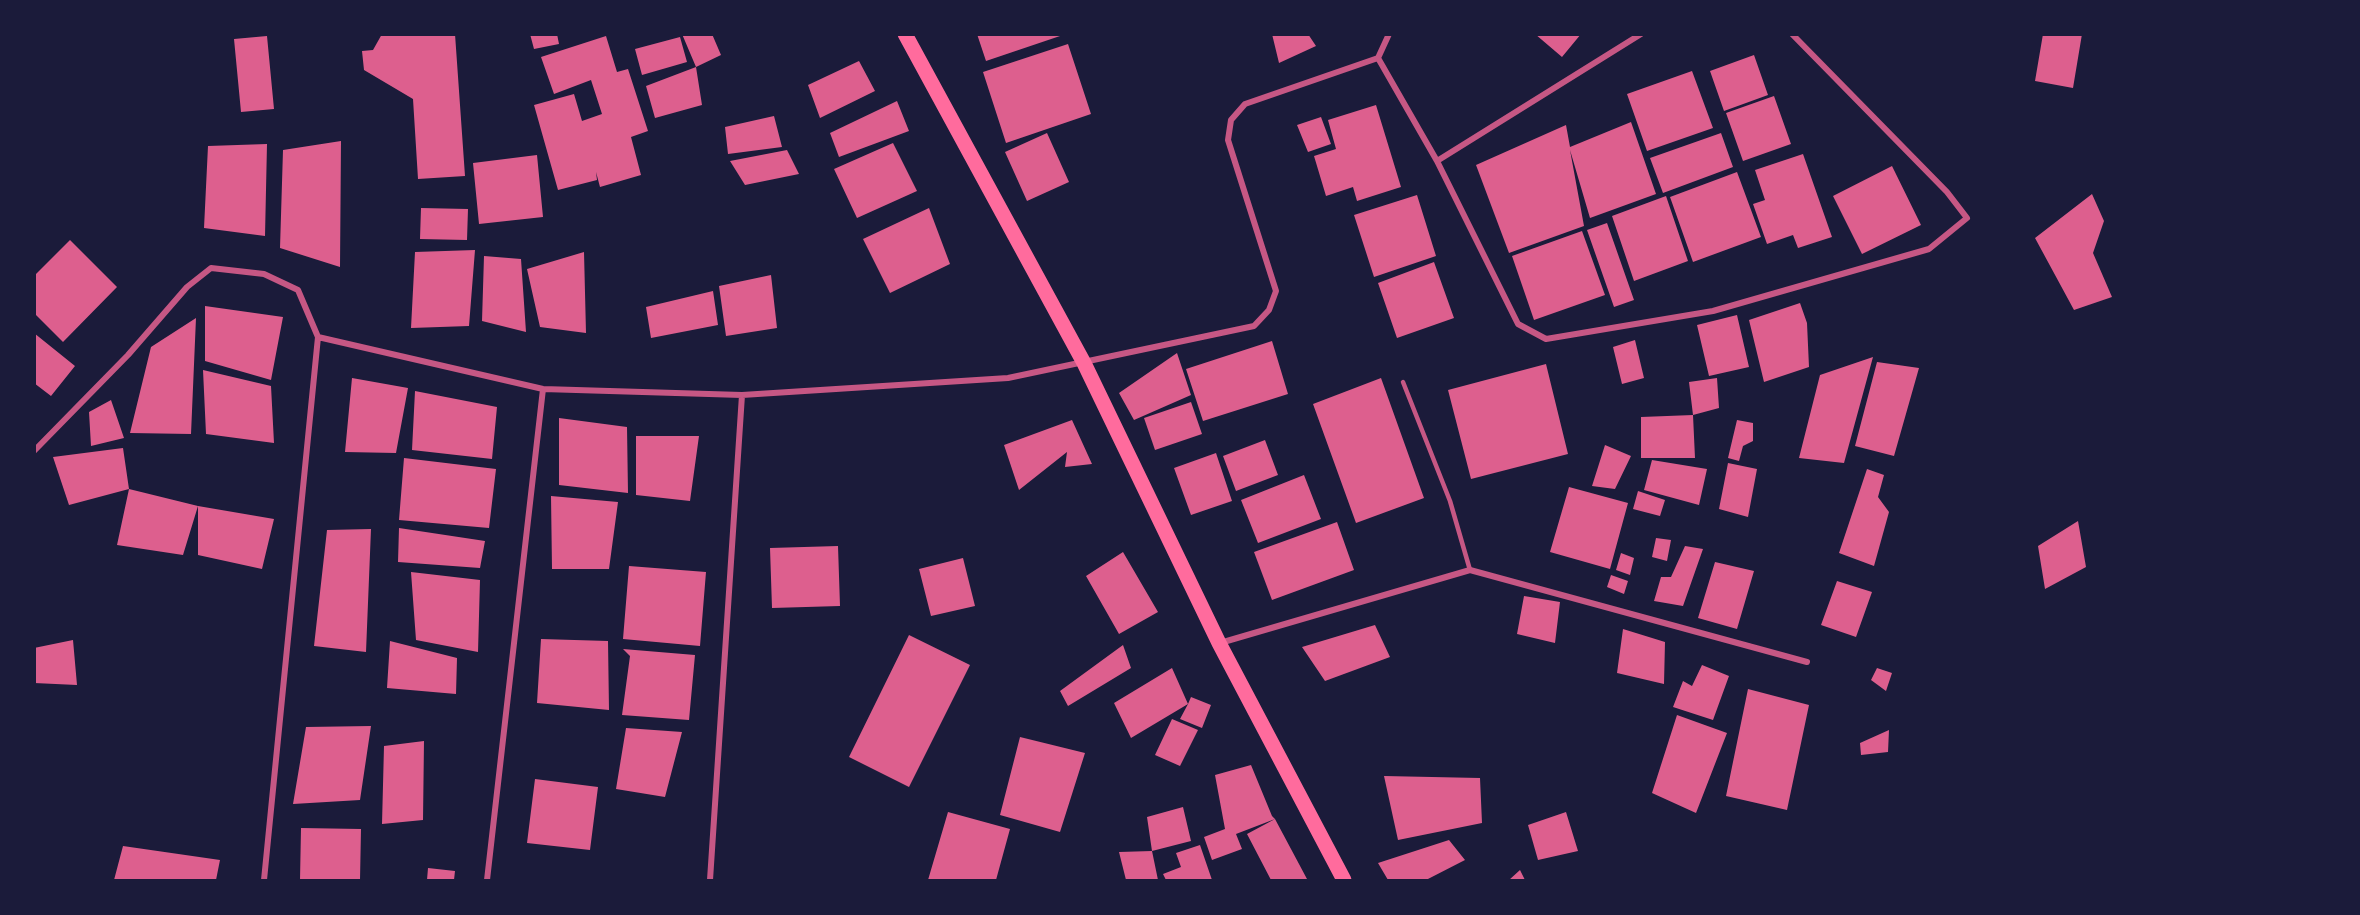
<!DOCTYPE html>
<style>
body{margin:0}
#map{position:relative;width:2360px;height:915px;overflow:hidden;background:#1b1b3a;font-family:"Fira Sans",sans-serif}
canvas{display:block}
.frame{position:absolute;inset:0;border:36px solid #1b1b3a;pointer-events:none}
</style>
<div id="map">
<canvas width="2360" height="915"></canvas>
<div class="frame"></div>
</div>
<script>
const g = document.querySelector('canvas').getContext('2d');
g.lineJoin = 'round';
function fillPath(path, color) { g.fillStyle = color; g.fill(path, 'evenodd'); }
const poly = rows => new Path2D(rows.map(r => 'M' + r).join(''));
function trace(path, color, width, dash) { g.strokeStyle = color; g.lineWidth = width; g.lineCap = dash ? 'butt' : 'round'; g.setLineDash(dash || []); g.stroke(path); }
const building = poly([
 [382,34,455,34,465,176,418,179,413,99,364,70,362,51,373,50],
 [530,34,557,34,559,44,534,49],
 [682,34,712,34,721,55,696,67],
 [977,34,1063,34,1063,35,986,61],
 [1272,34,1308,34,1316,46,1279,63],
 [1535,34,1581,34,1562,57],
 [2043,34,2082,34,2073,88,2035,81],
 [267,36,274,109,241,112,234,39],
 [606,36,617,72,628,69,648,131,631,137,641,175,600,187,596,172,597,180,558,190,534,105,574,94,582,121,602,114,591,80,554,94,541,57],
 [680,37,687,62,642,75,635,49],
 [1068,44,1091,114,1006,143,983,72],
 [1754,55,1768,95,1724,111,1710,71],
 [859,61,875,91,820,118,808,85],
 [696,67,702,105,655,118,646,86],
 [1692,71,1713,128,1647,151,1627,94],
 [1774,96,1791,144,1743,161,1726,113],
 [897,101,909,131,839,157,830,133],
 [1376,105,1401,187,1357,201,1353,187,1326,196,1314,156,1336,149,1328,120],
 [774,116,782,147,728,154,725,127],
 [1321,117,1331,144,1308,152,1297,125],
 [1631,122,1656,194,1590,218,1570,150,1584,226,1509,253,1476,165,1566,125,1570,147],
 [1047,133,1069,182,1027,201,1005,152],
 [1721,133,1733,167,1663,193,1650,158],
 [341,141,340,267,280,248,283,150],
 [893,143,917,191,857,218,834,169],
 [267,144,265,236,204,228,208,146],
 [787,150,799,174,745,185,730,161],
 [1803,154,1832,237,1798,248,1793,235,1767,244,1753,204,1765,200,1755,170],
 [537,155,543,217,479,224,473,163],
 [1892,166,1921,225,1862,254,1833,196],
 [1737,172,1761,237,1693,262,1670,197],
 [2092,194,2104,221,2093,253,2112,297,2074,310,2035,238],
 [1417,195,1436,256,1374,277,1354,215],
 [1666,196,1688,261,1634,281,1612,216],
 [421,208,468,209,467,240,420,239],
 [929,208,950,264,890,293,863,239],
 [1607,223,1634,300,1614,307,1587,230],
 [1582,231,1605,295,1534,320,1512,256],
 [70,240,117,287,63,342,34,313,34,276],
 [475,250,469,326,411,328,415,252],
 [584,252,586,333,540,327,527,269],
 [484,256,521,259,526,332,482,321],
 [1434,262,1454,318,1397,338,1378,283],
 [771,275,777,328,726,336,719,286],
 [713,291,718,325,651,338,646,307],
 [1800,303,1807,323,1809,367,1764,382,1749,320],
 [205,306,283,317,271,380,205,361],
 [1737,315,1749,367,1709,376,1697,325],
 [196,318,191,434,130,433,151,347],
 [34,333,75,366,51,396,34,383],
 [1635,340,1644,378,1622,384,1613,347],
 [1272,341,1288,394,1203,421,1186,369],
 [1177,353,1191,395,1134,420,1119,393],
 [1873,357,1844,463,1799,458,1820,375],
 [1877,362,1919,368,1894,456,1855,446],
 [1546,364,1568,454,1471,479,1448,390],
 [203,370,271,386,274,443,206,434],
 [352,378,408,388,396,453,345,452],
 [1381,378,1424,498,1356,523,1313,404],
 [1717,378,1719,408,1693,415,1695,458,1641,458,1641,417,1693,415,1689,382],
 [415,391,497,407,492,459,412,450],
 [111,400,124,438,91,446,89,412],
 [1191,402,1202,434,1155,450,1144,418],
 [559,418,627,427,628,493,559,485],
 [1072,420,1092,464,1065,467,1067,452,1019,490,1004,445],
 [1737,420,1753,423,1753,441,1743,446,1739,461,1728,458],
 [636,436,699,436,690,501,636,495],
 [1265,440,1278,475,1236,491,1223,456],
 [1605,445,1631,456,1615,489,1592,486],
 [123,448,129,489,198,506,183,555,117,545,129,489,69,505,53,457],
 [1216,453,1232,501,1191,515,1174,468],
 [404,458,496,469,489,528,399,520],
 [1652,460,1707,469,1699,505,1644,490],
 [1728,463,1757,469,1748,517,1719,509],
 [1867,469,1884,475,1878,497,1889,512,1874,566,1839,553],
 [1304,475,1321,519,1258,543,1241,500],
 [1569,487,1628,503,1610,569,1550,552],
 [1638,491,1665,500,1660,516,1633,509],
 [551,496,618,502,609,569,552,569],
 [198,506,274,519,262,569,198,555],
 [2078,521,2086,567,2045,589,2038,546],
 [1337,522,1354,570,1272,600,1254,552],
 [399,528,485,541,480,568,398,562],
 [371,529,366,652,314,646,327,530],
 [1656,538,1671,540,1667,561,1652,557],
 [838,546,840,606,772,608,770,548],
 [1685,546,1703,549,1683,606,1654,601,1661,577,1671,577],
 [1123,552,1158,612,1119,634,1086,576],
 [1621,553,1634,558,1630,575,1616,570],
 [963,558,975,606,931,616,919,569],
 [1715,562,1754,571,1737,629,1698,618],
 [629,566,706,572,700,646,623,639],
 [411,572,480,580,478,652,416,640],
 [1611,575,1628,581,1624,594,1607,587],
 [1837,581,1872,592,1856,637,1821,625],
 [1524,596,1560,602,1555,643,1517,634],
 [1375,625,1390,657,1325,681,1302,647],
 [1623,629,1665,642,1664,684,1617,673],
 [909,635,970,665,909,787,849,757],
 [541,639,608,641,609,710,537,703],
 [73,640,77,685,34,683,34,648],
 [390,641,457,658,456,694,387,688],
 [1123,645,1131,668,1068,706,1060,691],
 [623,649,695,655,689,720,622,715,630,656],
 [1702,665,1729,676,1713,720,1673,707,1683,681,1692,686],
 [1172,668,1188,704,1191,697,1211,705,1202,728,1180,719,1188,704,1131,738,1114,703],
 [1877,668,1892,673,1886,691,1871,680],
 [1748,689,1809,705,1787,810,1726,796],
 [1677,715,1727,733,1696,813,1652,793],
 [1172,719,1198,730,1180,766,1155,755],
 [371,726,360,800,293,804,306,727],
 [626,728,682,732,665,797,616,789],
 [1889,730,1888,752,1861,755,1860,743],
 [1020,737,1085,753,1060,832,1000,815],
 [424,741,423,820,382,824,384,746],
 [1251,765,1272,816,1275,819,1307,879,1271,880,1247,834,1275,819,1236,834,1242,849,1212,860,1204,837,1225,829,1215,775],
 [1384,776,1480,778,1482,823,1398,840],
 [535,779,598,787,590,850,527,843],
 [1183,807,1191,841,1152,851,1147,817],
 [948,812,1010,829,996,880,928,880],
 [1566,812,1578,851,1538,860,1528,825],
 [301,828,361,829,360,880,300,880],
 [1449,840,1465,860,1426,880,1388,880,1378,863],
 [1200,845,1212,880,1166,880,1163,874,1181,867,1176,853],
 [123,846,220,860,216,880,114,880],
 [1152,851,1158,880,1126,880,1119,852],
 [428,868,455,871,454,880,427,880],
 [1520,870,1525,880,1509,880]
]);
const service = poly([
 [1403,382,1450,501,1470,570]
]);
const minor = poly([
 [1378,58,1437,161,1518,324,1546,339,1713,311,1929,249,1967,218,1947,192,1792,34],
 [1437,161,1641,34],
 [318,337,543,389,742,395,1008,378,1254,326,1269,310,1276,291,1228,140,1231,120,1245,104,1378,58,1389,34],
 [34,451,128,355,187,287,211,268,264,274,298,290,318,337,264,880],
 [1220,643,1470,570,1807,662],
 [487,880,543,389],
 [710,880,742,395]
]);
const primary = poly([
 [905,34,1084,363,1219,643,1344,880]
]);
fillPath(building, '#dd5f8e');
trace(service, '#c65784', 4.5);
trace(minor, '#c65784', 6);
trace(primary, '#ff6b9d', 15);
</script>
